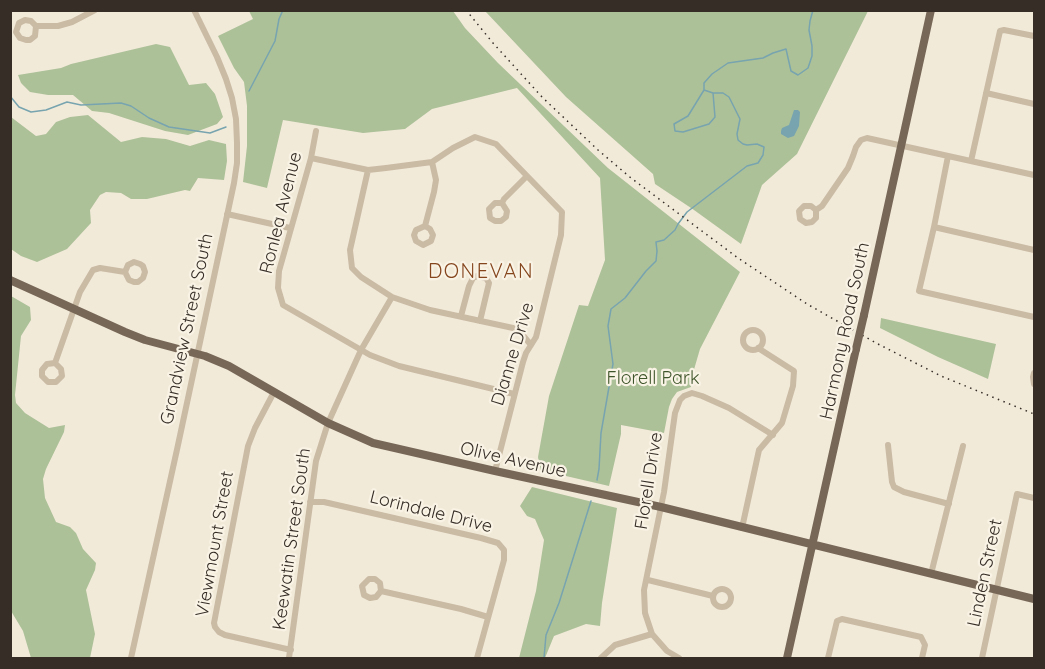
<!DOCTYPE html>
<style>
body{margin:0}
#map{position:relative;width:1045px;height:669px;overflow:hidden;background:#f2ead9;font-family:Quicksand,sans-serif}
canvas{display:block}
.frame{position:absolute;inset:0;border:12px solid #352d26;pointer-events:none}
</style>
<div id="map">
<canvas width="1045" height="669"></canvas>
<div class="frame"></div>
</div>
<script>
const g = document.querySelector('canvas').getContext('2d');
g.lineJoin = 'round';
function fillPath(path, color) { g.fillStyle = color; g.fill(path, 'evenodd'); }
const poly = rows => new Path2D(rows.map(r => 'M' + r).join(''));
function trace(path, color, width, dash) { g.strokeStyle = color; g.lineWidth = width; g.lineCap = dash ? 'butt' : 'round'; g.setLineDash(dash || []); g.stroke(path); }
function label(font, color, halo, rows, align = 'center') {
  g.font = font + ' Quicksand,sans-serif'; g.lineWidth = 4.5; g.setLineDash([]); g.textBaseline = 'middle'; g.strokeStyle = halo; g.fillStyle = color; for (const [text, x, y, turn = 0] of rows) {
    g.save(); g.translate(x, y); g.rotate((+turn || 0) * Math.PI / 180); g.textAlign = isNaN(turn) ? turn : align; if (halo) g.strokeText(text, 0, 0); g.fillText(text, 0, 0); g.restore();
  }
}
const green = poly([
 [249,11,453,11,465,28,498,63,608,168,740,272,700,349,693,373,691,387,677,392,672,399,669,407,664,433,621,425,621,434,609,486,540,470,538,457,549,396,579,305,588,306,605,260,600,178,517,88,432,109,405,129,363,133,283,120,267,188,243,182,247,146,247,106,244,82,234,68,218,36,253,19],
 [485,11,868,11,797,154,762,185,741,244,694,210,655,184,653,174,566,97],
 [156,44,170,47,189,85,206,83,215,94,223,117,217,124,188,135,165,131,109,113,92,111,73,95,48,95,30,92,21,83,18,75,61,68,71,64],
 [88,115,121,142,142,137,166,139,190,146,209,140,226,144,227,161,224,180,198,178,190,191,185,190,147,199,131,199,121,193,106,192,100,195,90,210,91,223,67,249,37,262,21,256,11,249,11,117,36,136,46,134,56,122,70,117],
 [11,296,30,307,31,320,21,336,15,395,16,403,25,413,49,428,65,425,64,432,46,469,43,479,45,498,56,522,70,527,76,533,83,549,96,563,95,570,86,590,95,634,90,658,31,658,23,631,11,611],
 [881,318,996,344,988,379,938,357,880,328],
 [532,487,617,508,602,603,600,626,586,624,554,636,545,658,519,658,536,591,544,540,535,519,527,516,520,506]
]);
const water = poly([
 [794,110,798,110,800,112,799,126,794,136,788,138,781,134,781,131,782,128,789,125]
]);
const stream = poly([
 [249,91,275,41,279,19,283,10],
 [713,93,715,117,709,124,683,132,675,131,674,124,688,116,704,90,704,83,712,74,728,63,763,58,773,53,786,49,791,71,798,75,808,68,812,56,812,46,809,30,810,21,813,10],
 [10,96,19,107,31,112,46,110,67,102,81,105,121,103,131,106,149,118,169,127,210,133,226,127],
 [597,480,599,469,601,433,613,364,608,326,611,309,625,298,646,271,656,261,657,251,656,242,664,240,675,230,678,224,687,212,747,166,758,163,763,155,764,147,757,144,747,145,743,144,738,140,737,134,740,119,729,97,723,93,713,93,704,90],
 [544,658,546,635,559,603,591,501]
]);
const minor = poly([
 [36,26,35,36,30,40,26,40,20,38,16,32,19,23,25,20,31,21,36,26,58,26,72,22,95,10],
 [986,93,1034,104],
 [316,131,311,158,279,271,278,288,283,305,370,355,399,366,514,394],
 [948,156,934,227,919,291,1034,317],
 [311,158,368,170,386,168,432,162,453,148,475,137,496,144,562,212,561,235,536,337,526,353,523,362,495,471],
 [971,161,1000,31,1004,30,1034,36],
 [368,170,350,250,352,268,361,277,392,297,430,310,513,328,521,333,531,345],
 [502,203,495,203,489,209,490,218,495,221,501,221,506,217,507,211,502,203,504,199,527,176],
 [816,210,816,218,812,222,806,223,800,219,799,211,804,206,811,206,816,210,822,206,848,168,853,156,856,147,861,140,867,138,1034,175],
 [227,214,290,228],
 [425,226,430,229,433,235,431,241,423,245,416,241,414,235,416,230,425,226,434,192,436,180,432,162],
 [934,227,1034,250],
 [461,316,469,286,473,278,477,276,486,278,489,283,480,321],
 '743 340a10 10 0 1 1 20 0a10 10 0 1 1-20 0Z',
 [55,363,47,364,42,370,42,376,48,382,56,382,62,376,61,369,55,363,80,292,93,270,100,268,125,272,129,280,134,282,138,282,143,278,145,272,143,266,140,264,134,262,128,265,125,272],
 [1034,373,1033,377,1034,384],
 [274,392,255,428,248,446,214,623,215,627,219,632,225,635,291,650],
 [888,445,892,482,894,487,904,492,949,504],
 [310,502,324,502,481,538,498,543,504,550,504,560,477,658],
 [742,528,759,450,782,423,793,386,794,371,758,348],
 [931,574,963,446],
 [648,580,713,596],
 '713 598a9 9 0 1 1 18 0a9 9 0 1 1-18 0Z',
 [381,591,380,583,375,579,369,579,362,586,364,595,370,598,376,597,381,591,461,609,488,617],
 [131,658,178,445,234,183,237,163,237,143,236,119,232,98,226,79,217,57,194,10],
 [289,658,316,461,328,423,361,350,392,297],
 [601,658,615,645,652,634],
 [679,658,667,651,652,634,645,613,644,590,664,492,675,413,680,400,684,396,692,393,702,396,729,408,773,435],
 [828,658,837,621,842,619,921,637,925,645,922,658],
 [982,658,1017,494,1034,498]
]);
const major = poly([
 [10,280,125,332,145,340,205,356,229,366,328,423,373,443,495,471,661,507,1034,599],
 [864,315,931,10],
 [787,658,856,349]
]);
const rail = poly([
 [466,10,493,43,542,97,598,150,631,178,738,258,807,304,876,343,941,376,1034,414]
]);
const majorBridge = poly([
 [856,349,864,315]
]);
const streetNames = [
 ["Ronlea Avenue",281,213,-76],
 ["Grandview Street South",187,329,-78],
 ["Harmony Road South",845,331,-78],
 ["Dianne Drive",513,354,-73],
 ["Olive Avenue",513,460,13],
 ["Florell Drive",649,481,-81],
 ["Lorindale Drive",431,512,14],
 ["Keewatin Street South",292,539,-82],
 ["Viewmount Street",215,544,-80],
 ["Linden Street",985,573,-78]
];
const parkNames = [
 ["Florell Park",653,379]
];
const neighbourhoodNames = [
 ["DONEVAN",481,272]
];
fillPath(green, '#adc199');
fillPath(water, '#77a4af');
trace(stream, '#77a4af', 1.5);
trace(minor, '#cabba5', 6);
trace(major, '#776757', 8);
trace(rail, '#352d26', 1.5, [1.5, 4.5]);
trace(majorBridge, '#776757', 8);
label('18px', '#352d26', '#f9f3e5', streetNames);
label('18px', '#3e542a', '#f9f3e5', parkNames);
g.letterSpacing = '1.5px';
label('20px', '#85461e', '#f9f3e5', neighbourhoodNames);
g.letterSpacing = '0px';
</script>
